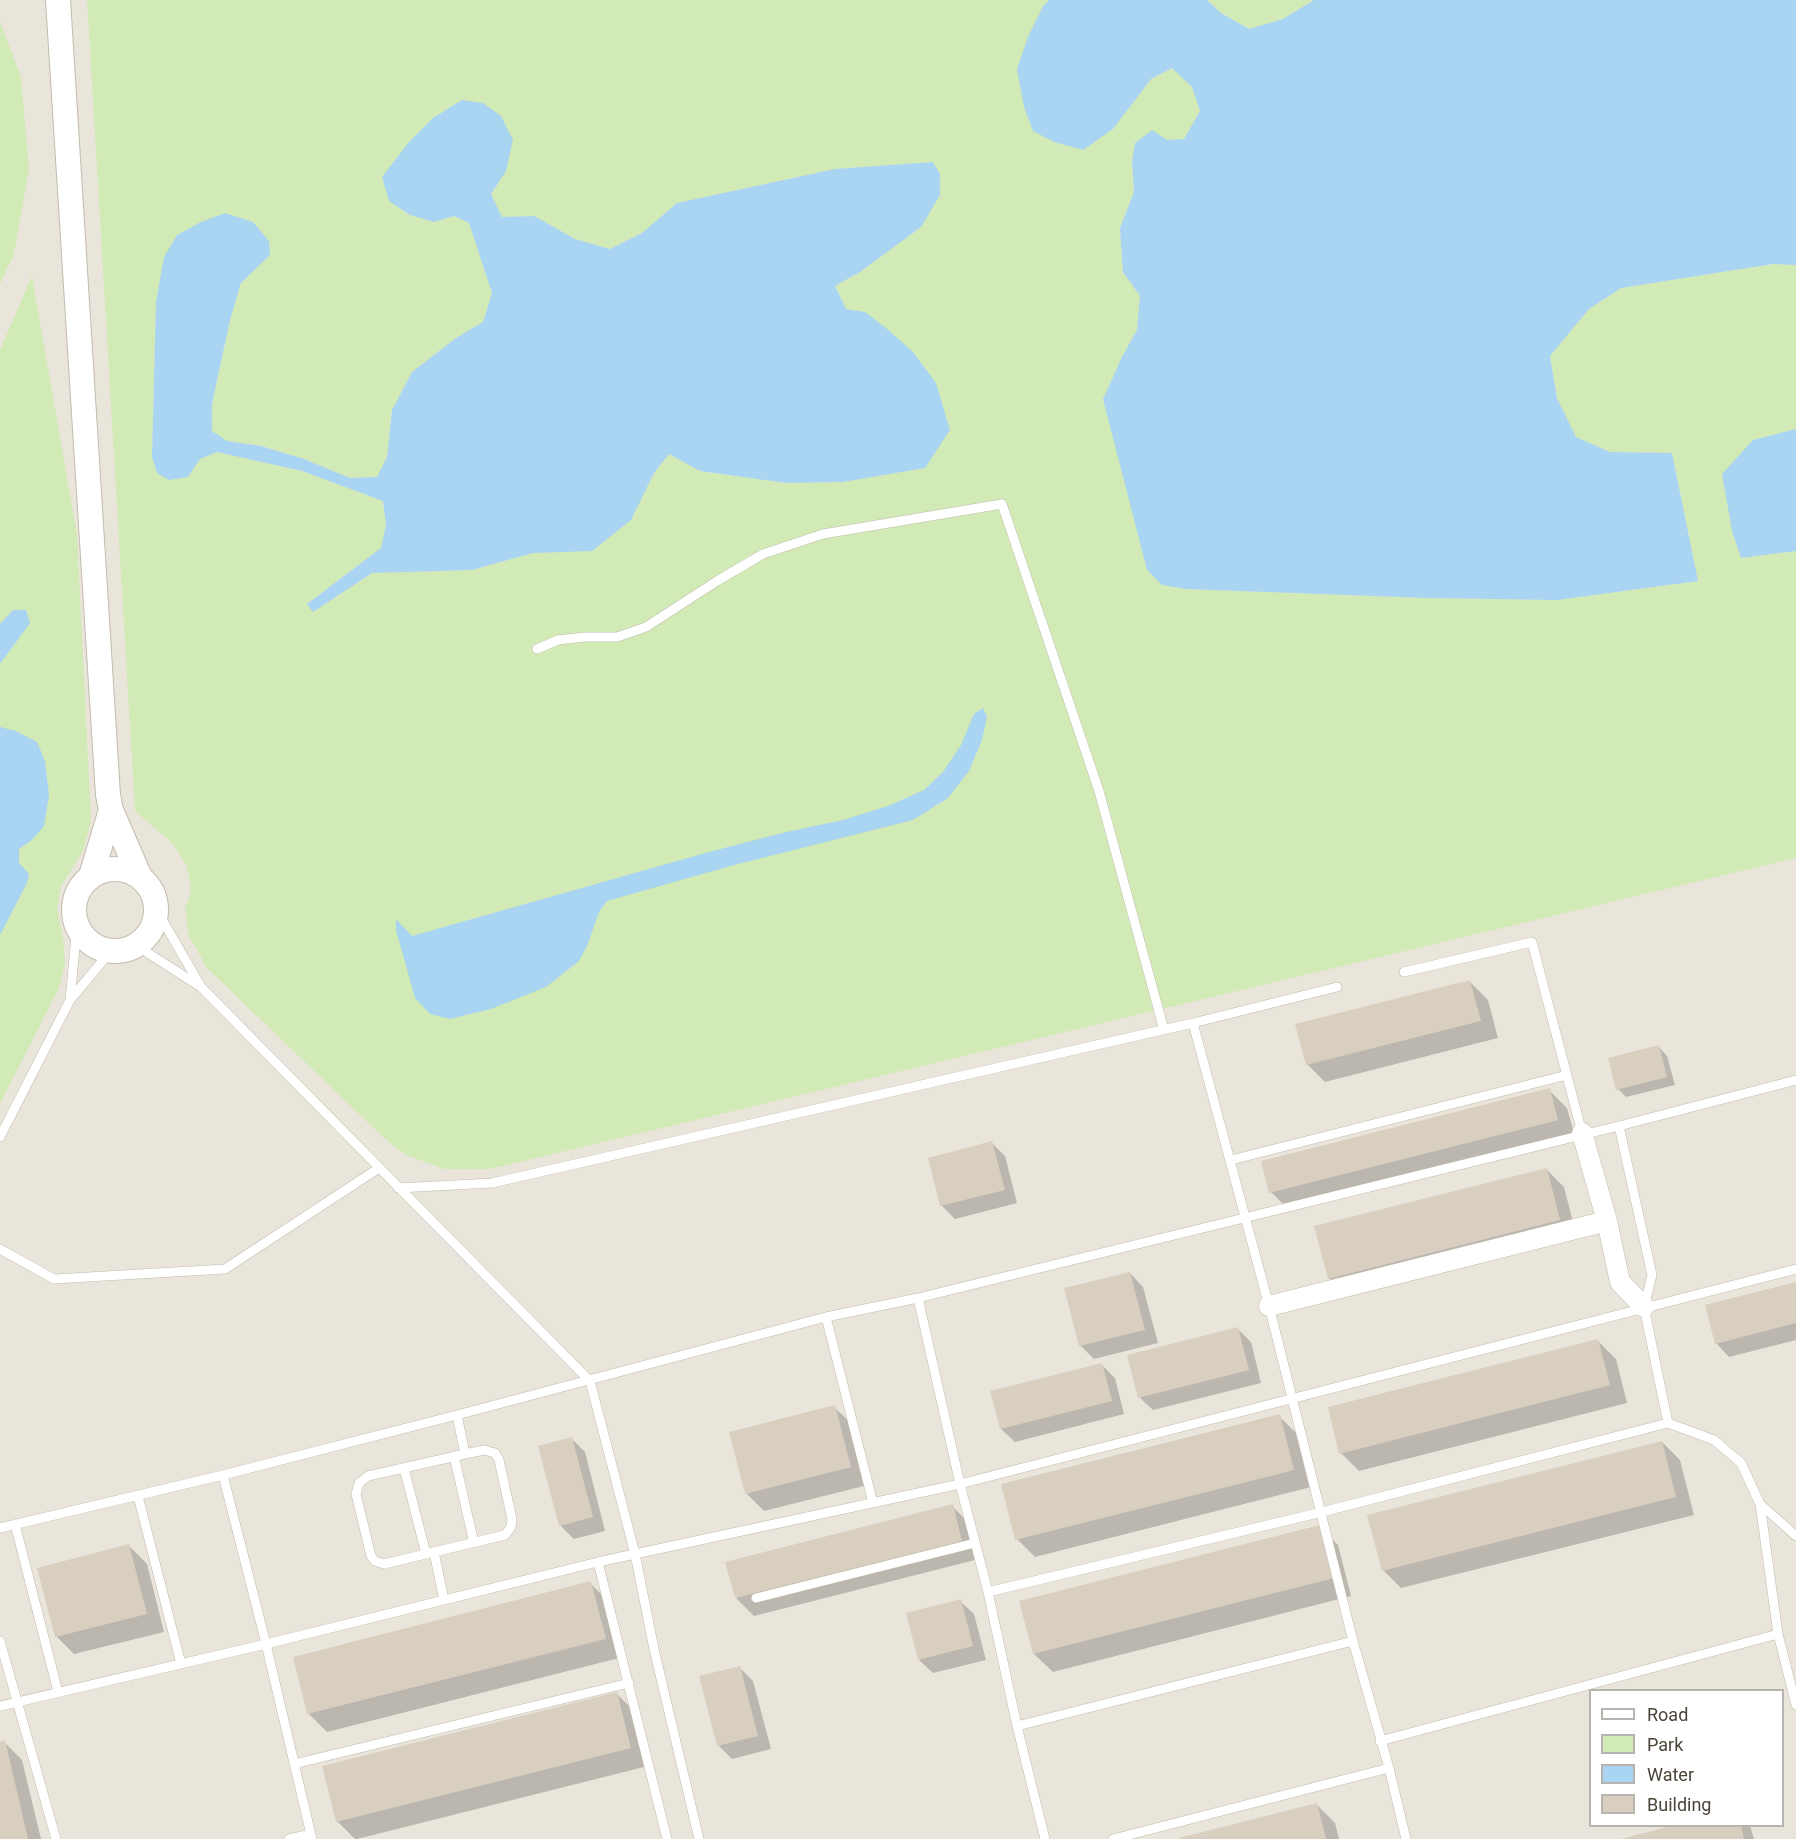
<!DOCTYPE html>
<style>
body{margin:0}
#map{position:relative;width:1796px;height:1839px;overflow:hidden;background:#f6f3ec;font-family:Roboto,sans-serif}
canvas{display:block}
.legend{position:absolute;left:1589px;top:1689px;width:195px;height:138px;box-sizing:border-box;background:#fff;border:2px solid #b7b4b0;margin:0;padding:8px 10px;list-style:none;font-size:18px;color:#4b4439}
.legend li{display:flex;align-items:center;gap:12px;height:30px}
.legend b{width:30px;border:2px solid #b7b4b0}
</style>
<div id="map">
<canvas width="1796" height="1839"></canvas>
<ul class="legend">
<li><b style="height:8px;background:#fff"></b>Road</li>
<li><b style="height:16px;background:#d2eab5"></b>Park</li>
<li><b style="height:16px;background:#a9d4f2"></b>Water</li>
<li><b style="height:16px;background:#d8cfc1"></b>Building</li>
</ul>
</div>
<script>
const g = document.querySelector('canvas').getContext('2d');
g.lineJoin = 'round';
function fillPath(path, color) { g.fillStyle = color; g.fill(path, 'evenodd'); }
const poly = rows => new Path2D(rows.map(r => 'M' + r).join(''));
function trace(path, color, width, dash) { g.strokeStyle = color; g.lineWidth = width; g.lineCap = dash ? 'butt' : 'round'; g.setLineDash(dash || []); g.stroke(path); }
const residential = poly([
 [0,0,1796,0,1796,1839,0,1839],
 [1590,1690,1782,1690,1782,1826,1590,1826]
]);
const green = poly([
 [87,0,1049,0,1043,6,1113,129,1151,79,1173,68,1192,87,1200,111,1184,139,1167,140,1132,161,1134,192,1120,228,1123,272,1140,296,1137,330,1122,357,1103,399,1162,585,1186,589,1427,598,1556,600,1698,581,1672,453,1610,452,1576,437,1557,398,1550,356,1589,309,1621,288,1773,264,1796,265,1796,429,1753,440,1741,558,1796,551,1796,858,490,1169,444,1169,406,1155,383,1137,207,968,189,936,185,909,191,890,187,866,173,844,135,811],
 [462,100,506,171,491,194,502,217,534,216,575,239,610,249,642,233,677,203,835,169,933,162,921,227,860,272,835,286,846,309,865,312,925,468,843,482,786,483,700,471,669,454,654,473,631,520,592,550,533,553,472,570,372,573,313,612,308,603,381,548,386,525,383,501,302,471,217,452,157,473,152,457,156,302,270,255,241,283,230,320,212,404,212,431,227,441,262,446,304,459,350,478,377,477,387,457,392,410,412,372,456,338,483,322,492,293,469,223,454,216,434,222,409,142,433,118],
 [1207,0,1314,0,1283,19,1249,29,1221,13],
 [0,22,21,77,29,169,14,254,0,284],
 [32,276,77,535,91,821,83,851,61,886,57,909,63,937,65,964,59,988,0,1104,0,350]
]);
const water = poly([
 [1049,0,1207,0,1221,13,1249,29,1283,19,1314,0,1796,0,1796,265,1773,264,1621,288,1589,309,1550,356,1557,398,1576,437,1610,452,1672,453,1698,581,1557,600,1427,598,1186,589,1162,585,1147,570,1103,399,1122,357,1137,330,1140,296,1123,272,1120,228,1134,192,1132,161,1135,143,1152,130,1167,140,1184,139,1200,111,1192,87,1172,68,1151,79,1113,129,1083,150,1054,142,1033,131,1024,107,1017,69,1028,37,1043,6],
 [462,100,483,103,501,116,513,140,506,171,491,194,502,217,534,216,575,239,610,249,642,233,677,203,835,169,933,162,940,174,940,195,921,227,860,272,835,286,846,309,865,312,886,328,913,352,936,383,950,430,925,468,843,482,786,483,700,471,669,454,654,473,631,520,592,551,533,553,472,570,372,573,313,612,307,604,381,548,386,525,383,501,302,471,217,452,200,459,188,477,169,480,157,473,152,457,156,302,164,257,177,235,201,222,225,213,253,222,269,241,270,255,241,283,230,320,212,404,212,431,227,441,261,446,304,459,350,478,377,477,387,457,392,410,412,372,456,338,483,322,492,293,469,223,454,216,434,222,410,215,389,201,382,177,409,142,433,118],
 [1796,429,1796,551,1741,558,1732,531,1722,474,1753,440],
 [13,610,26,610,30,623,0,664,0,624],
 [983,708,987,717,982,740,969,771,948,798,913,820,734,865,607,901,599,912,587,946,579,961,546,987,491,1009,450,1019,430,1014,415,998,396,930,396,919,412,936,709,852,786,832,843,820,888,806,924,790,943,772,961,745,974,714],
 [0,727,16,731,37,742,45,761,49,795,44,826,31,841,19,849,19,863,29,874,27,883,0,935]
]);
const shadow = poly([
 [1470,982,1488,1000,1498,1038,1325,1082,1307,1064],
 [1659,1047,1667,1056,1675,1085,1626,1097,1618,1089],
 [1549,1090,1567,1108,1575,1137,1289,1210,1271,1192],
 [992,1143,1005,1156,1017,1203,955,1219,942,1206,930,1159],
 [1546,1169,1564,1187,1577,1238,1347,1296,1329,1278],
 [1130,1273,1143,1287,1158,1343,1094,1359,1080,1345],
 [1796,1284,1796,1340,1729,1357,1716,1343],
 [1238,1329,1251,1342,1261,1383,1153,1410,1139,1397],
 [1598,1341,1616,1359,1627,1403,1359,1471,1341,1453],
 [1102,1365,1115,1378,1124,1414,1015,1442,1001,1429],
 [834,1407,853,1425,868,1485,764,1511,746,1493],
 [1279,1416,1297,1434,1311,1487,1035,1557,1017,1539],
 [572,1439,585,1452,605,1531,574,1539,560,1525],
 [1662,1442,1680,1460,1694,1515,1401,1588,1383,1570],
 [952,1506,970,1524,979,1559,754,1616,736,1598],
 [1320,1527,1338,1545,1351,1596,1053,1672,1034,1654],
 [129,1546,147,1564,164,1632,74,1654,56,1636],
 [590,1583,608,1601,623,1657,327,1732,309,1714,294,1658],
 [960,1601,974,1614,986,1660,933,1673,919,1660],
 [740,1668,753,1681,771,1749,732,1759,719,1746,701,1677],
 [616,1693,634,1711,648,1766,357,1839,355,1839,337,1821],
 [4,1742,22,1760,41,1839,0,1839,0,1743],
 [1317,1805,1335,1823,1339,1839,1182,1839],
 [1677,1826,1750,1826,1754,1839,1624,1839]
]);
const building = poly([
 [1470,980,1481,1021,1306,1065,1295,1024],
 [1659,1045,1667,1077,1616,1090,1608,1058],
 [1550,1088,1558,1120,1269,1193,1261,1161],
 [992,1141,1005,1190,940,1206,928,1158],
 [1547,1168,1560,1220,1328,1279,1314,1226],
 [1130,1272,1145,1330,1079,1346,1064,1288],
 [1796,1282,1796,1323,1715,1344,1705,1305],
 [1238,1327,1249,1370,1138,1398,1127,1355],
 [1598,1339,1610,1385,1339,1454,1328,1407],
 [1102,1363,1112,1401,1000,1429,990,1391],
 [835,1405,851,1467,745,1494,729,1432],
 [1280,1414,1294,1470,1015,1540,1001,1484],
 [572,1437,593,1517,559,1526,538,1446],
 [1662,1441,1676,1497,1382,1571,1367,1515],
 [953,1504,962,1541,735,1598,725,1562],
 [1320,1525,1334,1578,1033,1654,1019,1601],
 [129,1544,147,1614,55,1637,37,1568],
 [591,1581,606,1639,307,1714,293,1657],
 [961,1599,973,1646,918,1660,906,1613],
 [740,1666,758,1736,717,1746,699,1676],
 [617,1692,631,1748,336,1822,322,1766],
 [5,1740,28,1839,0,1839,0,1742],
 [1317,1803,1326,1839,1179,1839,1179,1838],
 [1671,1826,1741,1826,1744,1839,1621,1839]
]);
const service = poly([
 [537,649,558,640,585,637,617,637,646,627,717,581,763,554,823,534,1002,504,1099,791,1164,1030],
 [157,911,200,985],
 [137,946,201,987,590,1381,635,1554,654,1649,699,1839],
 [1404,972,1532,942,1582,1133],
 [70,1000,77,926],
 [1193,1023,1337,987],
 [1619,1126,1652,1275,1644,1307,1668,1423,1714,1440,1741,1463,1760,1504,1778,1634,1796,1705],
 [0,1137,70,1000,110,952],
 [1231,1160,1567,1075],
 [398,1188,492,1183,1193,1023,1269,1306,1353,1641,1389,1768,1406,1839],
 [0,1249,54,1279,225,1269,379,1168],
 [918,1298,960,1484,988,1592,1017,1726,1045,1839],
 [826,1317,873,1503],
 [454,1456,474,1543],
 [404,1468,426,1554],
 [223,1475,266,1644,312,1839],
 [138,1496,181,1664],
 [1760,1504,1796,1536],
 [15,1524,58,1692],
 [0,1528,223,1475,457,1415,826,1317,918,1298,1619,1126,1796,1080],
 [434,1552,505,1535,511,1527,512,1519,499,1460,495,1453,484,1450,465,1454,457,1415],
 [598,1562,667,1839],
 [988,1592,1322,1512,1668,1423],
 [756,1598,975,1543],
 [444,1600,434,1552,384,1564,375,1561,371,1556,356,1494,359,1483,368,1476,465,1454],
 [0,1641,56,1839],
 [0,1706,266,1644,598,1562,960,1484,1796,1269],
 [1017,1726,1353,1641],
 [1380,1741,1778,1634],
 [294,1764,629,1683],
 [289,1839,311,1834],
 [1113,1839,1389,1768]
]);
const minor = poly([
 [1582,1133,1607,1221,1620,1282,1644,1307],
 [1269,1306,1607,1221]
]);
const tertiary = poly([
 [58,0,108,795,111,810,140,877],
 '74 910a41 41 0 1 1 82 0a41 41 0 1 1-82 0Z',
 [91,876,111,810]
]);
fillPath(residential, '#eae5da');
fillPath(green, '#d2eab5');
fillPath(water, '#a9d4f2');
fillPath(shadow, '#0003');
fillPath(building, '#d8cfc1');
trace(service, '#c2bbae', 10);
trace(minor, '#c2bbae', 21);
trace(tertiary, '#c2bbae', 26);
trace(service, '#fff', 9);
trace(minor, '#fff', 20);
trace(tertiary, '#fff', 24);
</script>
